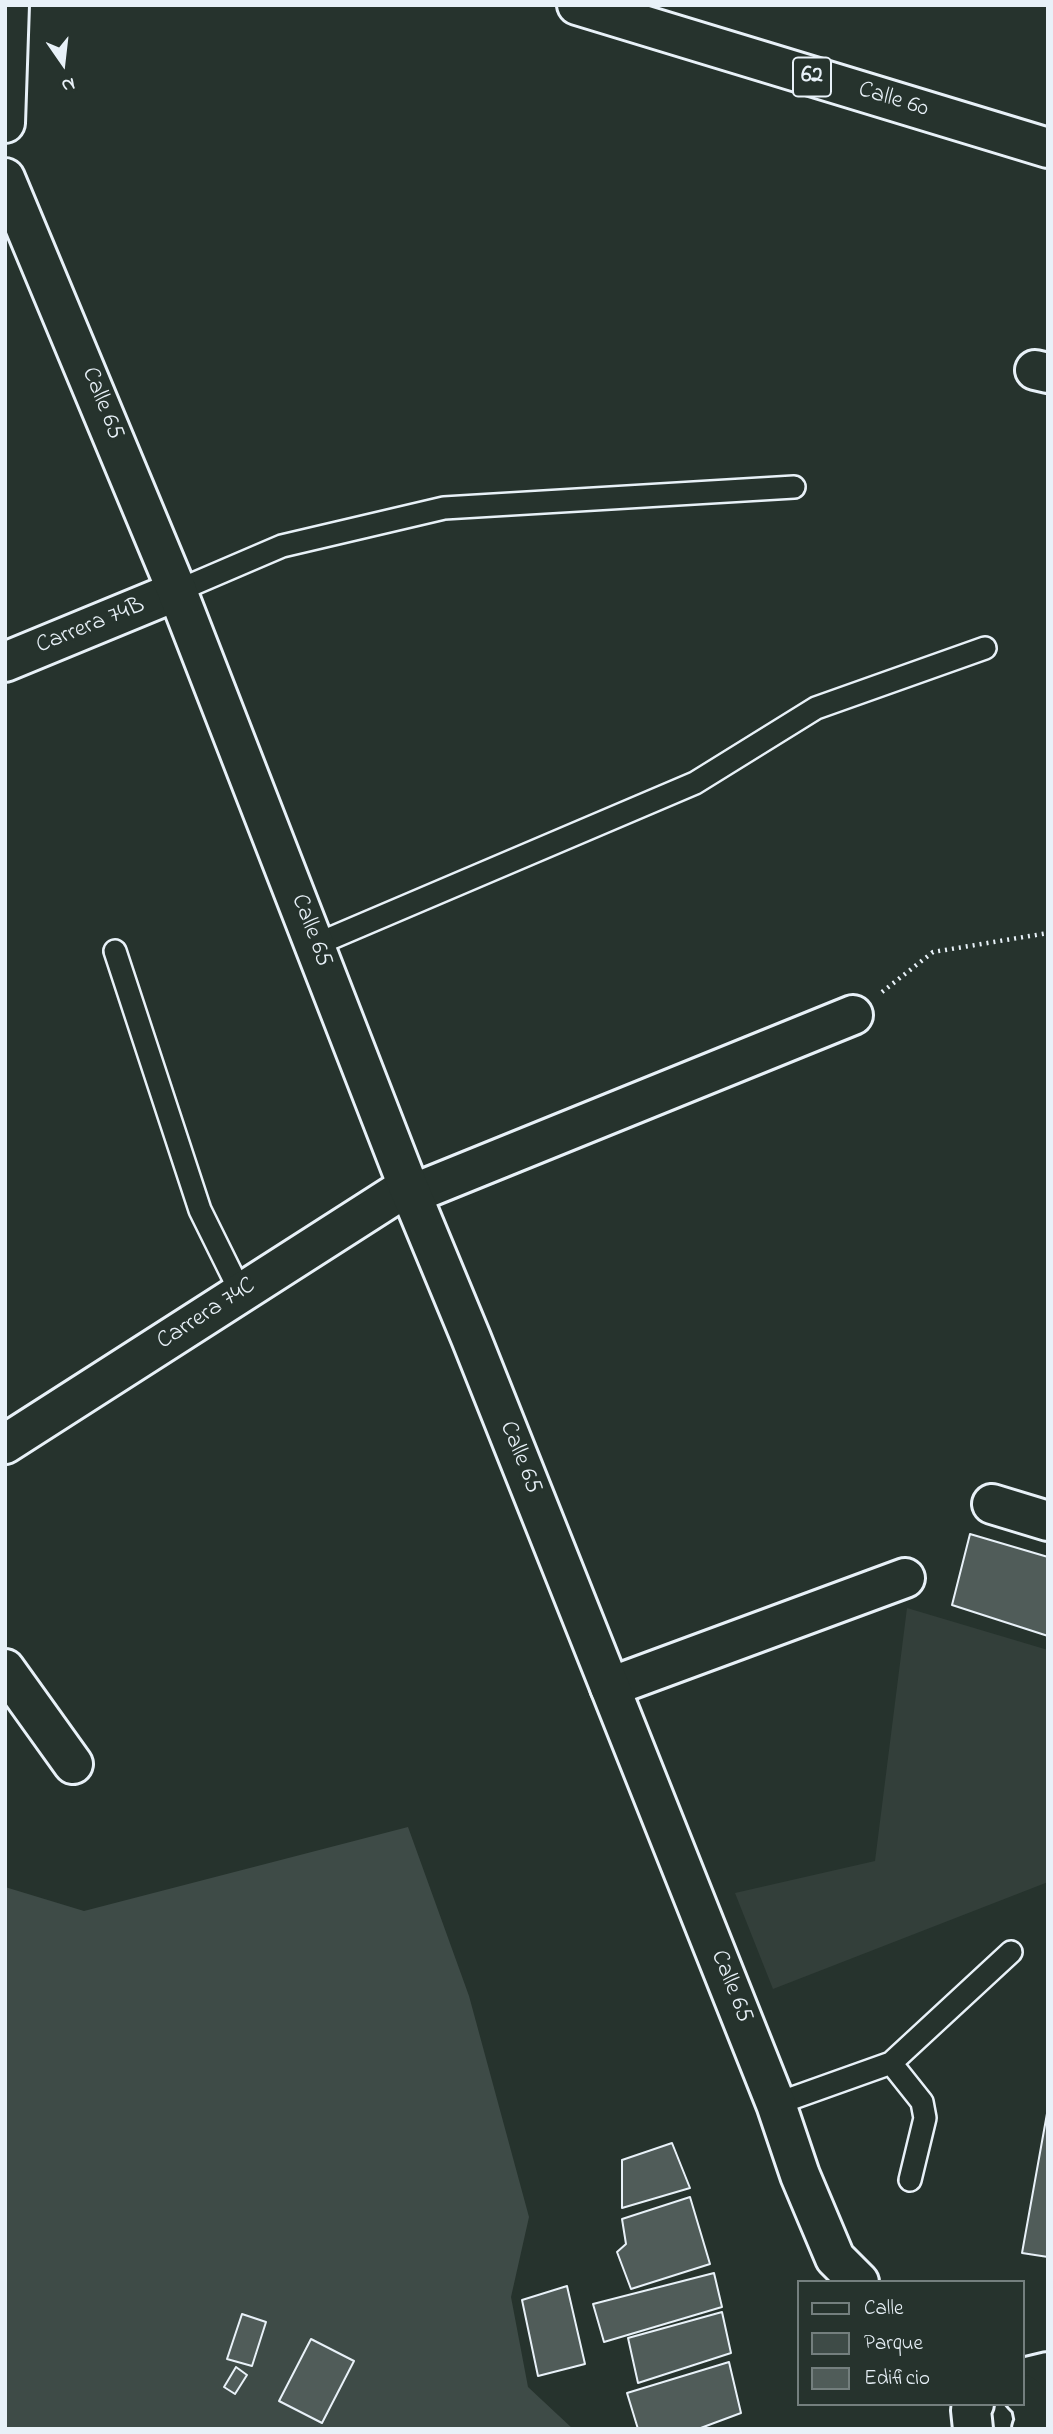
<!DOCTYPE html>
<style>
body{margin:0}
#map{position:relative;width:1053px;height:2434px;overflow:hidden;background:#26332d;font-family:"Indie Flower",sans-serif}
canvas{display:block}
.frame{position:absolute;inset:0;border:7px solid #e8f1f8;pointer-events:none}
.legend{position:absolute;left:797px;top:2280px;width:228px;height:126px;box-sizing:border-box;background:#26332d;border:2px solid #747f7e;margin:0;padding:9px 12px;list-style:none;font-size:21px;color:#e8f1f8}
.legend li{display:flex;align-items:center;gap:14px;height:35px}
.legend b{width:35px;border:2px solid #747f7e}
.north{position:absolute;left:28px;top:28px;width:70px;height:70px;-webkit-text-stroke:5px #26332d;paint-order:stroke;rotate:166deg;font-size:19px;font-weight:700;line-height:28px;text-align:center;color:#e8f1f8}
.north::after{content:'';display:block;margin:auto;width:24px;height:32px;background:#e8f1f8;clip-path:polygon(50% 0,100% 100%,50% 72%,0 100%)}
</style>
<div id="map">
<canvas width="1053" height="2434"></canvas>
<div class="frame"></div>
<ul class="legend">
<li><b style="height:9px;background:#26332d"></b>Calle</li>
<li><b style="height:19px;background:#3e4b47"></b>Parque</li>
<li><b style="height:19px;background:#505c59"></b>Edificio</li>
</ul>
<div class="north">N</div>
</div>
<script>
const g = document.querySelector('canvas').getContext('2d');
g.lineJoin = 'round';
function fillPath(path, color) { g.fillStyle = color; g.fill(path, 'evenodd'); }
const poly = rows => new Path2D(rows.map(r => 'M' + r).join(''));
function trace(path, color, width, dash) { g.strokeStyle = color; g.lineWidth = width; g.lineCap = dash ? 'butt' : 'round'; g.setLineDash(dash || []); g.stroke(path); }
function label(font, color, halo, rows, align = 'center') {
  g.font = font + ' "Indie Flower",sans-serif'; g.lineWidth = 5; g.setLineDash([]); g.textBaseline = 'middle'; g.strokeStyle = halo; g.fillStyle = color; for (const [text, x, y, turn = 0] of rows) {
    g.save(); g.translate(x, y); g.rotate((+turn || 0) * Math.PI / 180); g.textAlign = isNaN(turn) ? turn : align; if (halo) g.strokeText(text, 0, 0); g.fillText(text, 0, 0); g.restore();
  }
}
const built = poly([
 [907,1608,1048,1650,1048,1882,773,1989,735,1893,875,1861]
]);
const green = poly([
 [408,1827,469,1996,529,2217,511,2297,528,2387,573,2429,5,2429,5,1887,84,1911]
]);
const building = poly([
 [970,1534,1048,1557,1048,1636,952,1605,970,1534],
 [1048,2108,1048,2257,1022,2253,1048,2108],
 [672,2143,690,2188,622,2208,622,2160,672,2143],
 [690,2197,710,2264,631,2289,617,2252,626,2244,622,2219,690,2197],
 [714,2273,722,2307,604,2342,593,2304,714,2273],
 [567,2286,585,2364,538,2376,522,2300,567,2286],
 [722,2312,731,2353,638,2383,628,2338,722,2312],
 [242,2314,266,2322,252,2366,227,2359,242,2314],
 [311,2339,354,2361,322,2423,279,2401,311,2339],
 [729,2362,741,2413,698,2429,638,2429,627,2393,729,2362],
 [236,2367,247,2375,235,2394,224,2387,236,2367]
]);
const path = poly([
 [882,992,933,952,1048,933]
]);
const service = poly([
 [177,591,282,546,444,508,794,487],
 [315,945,695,783,816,708,985,648],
 [115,951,200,1210,241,1293],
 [776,2104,891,2063],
 [910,2180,925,2118,922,2102,891,2063,1011,1952]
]);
const minor = poly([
 [1035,370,1048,373],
 [5,662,177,591],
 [412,1194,853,1015],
 [5,1444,408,1186],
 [992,1504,1048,1521],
 [5,1669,73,1764],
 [610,1687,905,1578],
 [1023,2378,1048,2372]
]);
const tertiary = poly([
 [5,123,9,5]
]);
const secondary = poly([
 [5,178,177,591,408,1186,471,1338,776,2104,800,2175,835,2258,859,2282],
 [1023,2394,1031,2402,1035,2421,1032,2429],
 [973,2429,971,2410,974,2404]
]);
const trunk = poly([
 [577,5,1048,148]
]);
const shields = [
 [812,77,38]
];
const shieldNames = [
 ["62",812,77]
];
const streetNames = [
 ["Calle 60",893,101,17],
 ["Calle 65",101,404,68],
 ["Carrera 74B",91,627,-22],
 ["Calle 65",310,931,69],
 ["Carrera 74C",207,1315,-33],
 ["Calle 65",519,1458,68],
 ["Calle 65",730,1987,68]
];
fillPath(built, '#333f3a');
fillPath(green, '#3e4b47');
fillPath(building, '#505c59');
trace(building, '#e8f1f8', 2);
trace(service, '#e8f1f8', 26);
trace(minor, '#e8f1f8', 44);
trace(tertiary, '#e8f1f8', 44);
trace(secondary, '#e8f1f8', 44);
trace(trunk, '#e8f1f8', 44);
trace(path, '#e8f1f8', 4.5, [2, 5]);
trace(service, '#26332d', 21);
trace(minor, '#26332d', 38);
trace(tertiary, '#26332d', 38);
trace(secondary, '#26332d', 38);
trace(trunk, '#26332d', 38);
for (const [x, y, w] of shields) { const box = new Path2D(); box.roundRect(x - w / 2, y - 19.5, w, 39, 5); g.fillStyle = '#26332d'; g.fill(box); trace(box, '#e8f1f8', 2); }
label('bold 23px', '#e8f1f8', null, shieldNames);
label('24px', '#e8f1f8', '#26332d', streetNames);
</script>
